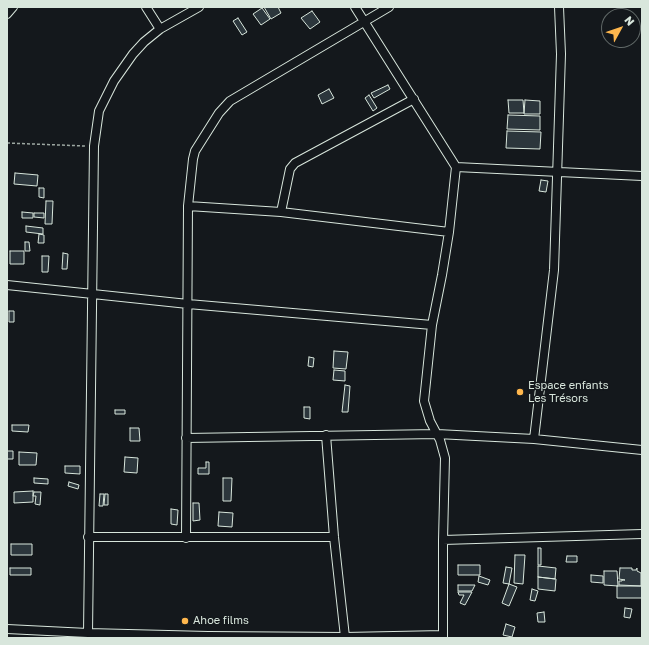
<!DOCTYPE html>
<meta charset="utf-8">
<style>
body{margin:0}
#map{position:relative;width:649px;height:645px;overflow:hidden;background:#14181c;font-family:"Golos Text",sans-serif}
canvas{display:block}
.frame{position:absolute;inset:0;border:8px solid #d8e6dc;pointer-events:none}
.north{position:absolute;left:601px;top:8px;width:40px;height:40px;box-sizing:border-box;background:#14181c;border:1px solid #626a69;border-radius:50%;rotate:50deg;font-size:11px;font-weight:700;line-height:16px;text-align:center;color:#d8e6dc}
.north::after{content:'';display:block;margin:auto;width:14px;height:18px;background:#ffb74d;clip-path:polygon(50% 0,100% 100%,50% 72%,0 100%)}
</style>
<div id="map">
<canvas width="649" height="645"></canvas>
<div class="frame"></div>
<div class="north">N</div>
</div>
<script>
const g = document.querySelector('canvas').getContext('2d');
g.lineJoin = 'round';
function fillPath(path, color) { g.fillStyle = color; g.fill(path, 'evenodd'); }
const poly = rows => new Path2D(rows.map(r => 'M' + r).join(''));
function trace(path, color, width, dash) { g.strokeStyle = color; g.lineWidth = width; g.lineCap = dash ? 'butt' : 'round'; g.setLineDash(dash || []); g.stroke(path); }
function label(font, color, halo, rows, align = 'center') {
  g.font = font + ' "Golos Text",sans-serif'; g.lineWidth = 3; g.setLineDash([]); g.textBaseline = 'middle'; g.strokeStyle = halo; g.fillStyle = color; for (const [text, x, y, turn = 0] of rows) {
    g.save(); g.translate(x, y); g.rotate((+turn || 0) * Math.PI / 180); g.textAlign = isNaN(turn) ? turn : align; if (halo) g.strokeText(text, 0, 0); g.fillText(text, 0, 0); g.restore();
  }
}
const building = poly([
 [264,7,278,7,281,13,271,19,264,7],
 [262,8,270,19,261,25,253,14,262,8],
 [312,11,320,22,310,29,301,18,312,11],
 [238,18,247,32,242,35,233,21,238,18],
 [388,85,390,89,374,98,371,93,388,85],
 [329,89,334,98,322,104,318,95,329,89],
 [369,95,377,108,373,111,365,98,369,95],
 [508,100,523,100,524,113,509,113,508,100],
 [525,100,540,101,540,114,524,114,525,100],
 [508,115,540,116,540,130,507,129,508,115],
 [507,131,541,132,540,149,506,148,507,131],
 [15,173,38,175,37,186,14,184,15,173],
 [541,180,548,181,546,192,539,191,541,180],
 [39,188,44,188,44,198,39,197,39,188],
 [46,201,53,201,52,224,45,224,46,201],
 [22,212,33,213,33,218,22,218,22,212],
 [34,213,44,213,44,218,34,217,34,213],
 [26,226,43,228,43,234,26,232,26,226],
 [39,234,44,235,44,243,38,243,39,234],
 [25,242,29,242,30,251,25,251,25,242],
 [10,251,24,251,24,264,10,264,10,251],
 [63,253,68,254,67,269,62,269,63,253],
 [42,256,49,256,48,272,42,272,42,256],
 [9,311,14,311,14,322,9,322,9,311],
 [334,351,348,352,346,369,333,368,334,351],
 [309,357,314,358,313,367,308,366,309,357],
 [334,370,345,371,345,381,333,380,334,370],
 [345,385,350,386,348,412,342,412,345,385],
 [304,407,310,407,310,419,304,418,304,407],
 [115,410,125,410,125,414,115,414,115,410],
 [12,425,29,425,28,432,12,431,12,425],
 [130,428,139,428,140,441,130,441,130,428],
 [7,451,13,451,13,459,7,459,7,451],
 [19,452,37,453,36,465,19,465,19,452],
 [125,457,138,458,137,473,124,472,125,457],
 [206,462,209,462,209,474,198,474,198,468,206,468,206,462],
 [65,466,80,466,80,474,65,473,65,466],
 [34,478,48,479,48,484,34,483,34,478],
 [223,478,232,478,231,501,223,501,223,478],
 [69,482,79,485,78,489,68,486,69,482],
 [33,491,33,502,14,503,14,492,33,491],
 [34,492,41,492,40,505,35,504,36,496,33,496,34,492],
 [100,494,104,494,103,506,99,506,100,494],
 [105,494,108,494,108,505,104,505,105,494],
 [193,503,199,503,200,520,193,521,193,503],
 [171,509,178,510,177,525,171,524,171,509],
 [219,512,233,513,232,527,218,526,219,512],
 [11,544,32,544,32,555,11,555,11,544],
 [538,548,541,548,541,565,538,565,538,548],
 [515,555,525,555,523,584,514,583,515,555],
 [567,556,577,556,577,562,566,562,567,556],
 [458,565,480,565,480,575,458,575,458,565],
 [538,566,556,568,555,579,538,577,538,566],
 [506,567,512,568,509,584,503,583,506,567],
 [10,568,31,568,31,575,10,575,10,568],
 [620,568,632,568,632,570,636,570,637,568,637,571,641,573,641,586,619,585,619,581,622,581,622,580,625,580,619,579,620,568],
 [604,571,617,571,618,586,604,585,604,571],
 [591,575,603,576,603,583,591,582,591,575],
 [479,576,490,580,488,585,478,582,479,576],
 [538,577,556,579,555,591,538,589,538,577],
 [509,584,517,587,509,606,502,603,509,584],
 [458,585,475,585,472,591,458,591,458,585],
 [617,586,642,586,642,598,617,598,617,586],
 [532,589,538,591,535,601,530,600,532,589],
 [458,592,472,592,465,605,460,603,464,595,459,595,458,592],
 [625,608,632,609,630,618,624,617,625,608],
 [544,612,545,622,538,622,537,613,544,612],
 [506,624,515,627,512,637,503,635,506,624]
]);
const path = poly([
 [7,143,85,146]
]);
const minor = poly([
 [146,7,160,29],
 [355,7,456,167,642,176],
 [7,14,13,7],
 [188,206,281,212,449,232],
 [281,212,290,169,295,163,414,99],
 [7,285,188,304,432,325],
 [326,435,334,537,345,637],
 [186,438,437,434,534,439,642,450],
 [534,439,554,270,561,54,559,7],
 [88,537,334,537],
 [186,538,188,206,193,159,195,151,219,113,230,101,389,7],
 [443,540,642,534],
 [7,629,88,633,208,636,345,637,443,635],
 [88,633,94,146,99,111,114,81,133,54,144,42,160,29,199,7],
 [443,638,443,540,445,458,440,440,430,421,424,401,432,325,442,275,449,232,456,167]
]);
const markers = [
 [520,392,4,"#ffb74d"],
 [185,621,4,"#ffb74d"]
];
const poiNames = [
 ["Espace enfants",528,386],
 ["Les Trésors",528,399],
 ["Ahoe films",193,621]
];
fillPath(building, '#2c363c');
trace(building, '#d8e6dc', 1);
trace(minor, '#d8e6dc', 10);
trace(path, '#9da8a2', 1.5, [3, 2]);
trace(minor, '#14181c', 8);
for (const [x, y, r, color] of markers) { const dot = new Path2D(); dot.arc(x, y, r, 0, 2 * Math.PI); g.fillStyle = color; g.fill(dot); trace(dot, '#14181c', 1.5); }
label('11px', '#d8e6dc', '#14181c', poiNames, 'left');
</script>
